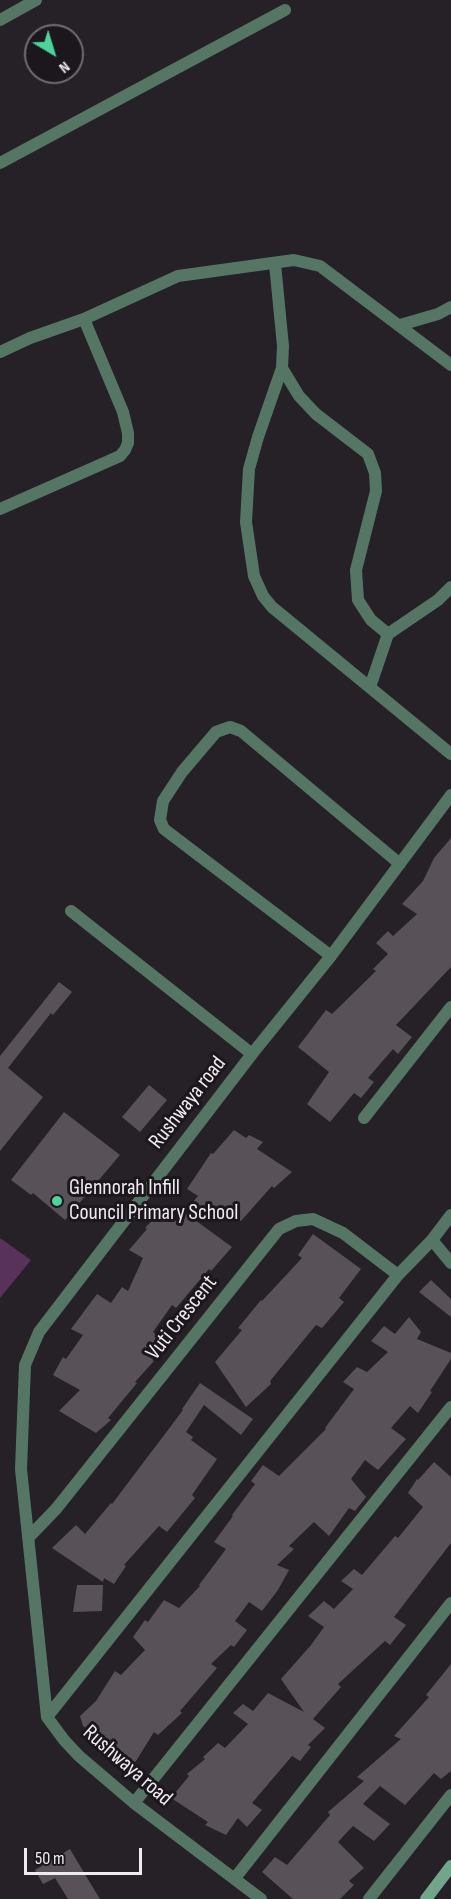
<!DOCTYPE html>
<style>
body{margin:0}
#map{position:relative;width:451px;height:1899px;overflow:hidden;background:#252126;font-family:"Sofia Sans Condensed",sans-serif}
canvas{display:block}
.north{position:absolute;left:24px;top:24px;width:60px;height:60px;box-sizing:border-box;background:#1c171c;border:2px solid #706c70;border-radius:50%;rotate:142deg;font-size:16px;font-weight:700;line-height:24px;text-align:center;color:#efecef}
.north::after{content:'';display:block;margin:auto;width:21px;height:27px;background:#4ed39a;clip-path:polygon(50% 0,100% 100%,50% 72%,0 100%)}
.scale{position:absolute;left:24px;top:1848px;width:118px;height:27px;box-sizing:border-box;border:3px solid #efecef;border-top:0;padding-left:8px;font-size:18px;line-height:21px;white-space:nowrap;color:#efecef;-webkit-text-stroke:4px #1c171c;paint-order:stroke}
</style>
<div id="map">
<canvas width="451" height="1899"></canvas>
<div class="north">N</div>
<div class="scale">50 m</div>
</div>
<script>
const g = document.querySelector('canvas').getContext('2d');
g.lineJoin = 'round';
function fillPath(path, color) { g.fillStyle = color; g.fill(path, 'evenodd'); }
const poly = rows => new Path2D(rows.map(r => 'M' + r).join(''));
function trace(path, color, width, dash) { g.strokeStyle = color; g.lineWidth = width; g.lineCap = dash ? 'butt' : 'round'; g.setLineDash(dash || []); g.stroke(path); }
function label(font, color, halo, rows, align = 'center') {
  g.font = font + ' "Sofia Sans Condensed",sans-serif'; g.lineWidth = 6; g.setLineDash([]); g.textBaseline = 'middle'; g.strokeStyle = halo; g.fillStyle = color; for (const [text, x, y, turn = 0] of rows) {
    g.save(); g.translate(x, y); g.rotate((+turn || 0) * Math.PI / 180); g.textAlign = isNaN(turn) ? turn : align; if (halo) g.strokeText(text, 0, 0); g.fillText(text, 0, 0); g.restore();
  }
}
const green = poly([
 [0,1238,31,1260,0,1298]
]);
const building = poly([
 [451,838,451,967,396,1025,412,1037,398,1054,393,1049,368,1078,374,1082,361,1098,354,1093,330,1122,307,1104,329,1072,298,1047,326,1010,332,1014,376,971,373,969,388,954,376,943,388,931,393,936,417,914,402,904,423,881,434,858],
 [59,982,72,992,53,1015,51,1013,8,1068,43,1097,0,1151,0,1056],
 [149,1085,167,1100,140,1132,122,1117],
 [64,1112,120,1155,65,1220,33,1193,31,1195,11,1180],
 [234,1130,246,1138,249,1135,263,1142,257,1149,292,1172,274,1188,272,1186,241,1221,192,1203,198,1196,187,1189,211,1153,213,1154],
 [161,1211,176,1221,184,1212,232,1247,211,1271,209,1269,176,1308,172,1305,153,1332,166,1343,152,1360,154,1361,135,1382,137,1383,108,1418,111,1420,96,1433,59,1411,80,1390,53,1375,63,1357,66,1359,83,1335,71,1329,97,1294,111,1303,122,1287,128,1291,143,1258,129,1250,147,1229,145,1228],
 [313,1234,361,1269,339,1298,344,1302,322,1328,316,1325,270,1381,271,1384,246,1407,215,1362,242,1330,238,1328,261,1300,262,1301,302,1258,298,1255],
 [431,1280,451,1299,451,1317,419,1292],
 [409,1317,421,1332,417,1339,451,1353,451,1359,430,1391,432,1392,418,1413,410,1406,391,1428,406,1439,378,1470,365,1460,351,1479,366,1497,355,1511,349,1508,329,1536,314,1522,289,1546,294,1549,277,1565,289,1570,278,1590,262,1611,249,1602,235,1621,247,1630,234,1647,231,1645,211,1664,217,1668,180,1711,182,1713,158,1735,154,1732,131,1769,105,1756,113,1747,83,1726,80,1716,96,1701,115,1671,121,1675,145,1650,133,1637,145,1620,148,1622,164,1600,179,1608,200,1586,199,1585,226,1549,214,1542,233,1516,232,1515,255,1484,251,1481,263,1465,279,1476,326,1429,325,1428,354,1389,343,1382,357,1367,367,1372,388,1352,371,1341,384,1326,395,1334],
 [200,1383,253,1419,241,1435,204,1405,186,1432,193,1437,191,1440,217,1459,192,1495,195,1498,167,1532,159,1526,124,1565,126,1566,114,1584,104,1578,103,1582,52,1548,76,1525,85,1534,111,1503,112,1504,183,1410,182,1409],
 [434,1462,451,1477,451,1543,394,1617,406,1625,390,1645,385,1641,338,1684,341,1687,313,1719,325,1728,308,1745,311,1747,300,1761,292,1756,252,1803,262,1810,247,1827,238,1818,226,1835,205,1825,208,1822,171,1798,189,1776,187,1774,205,1759,203,1757,218,1743,225,1748,248,1724,233,1713,243,1704,253,1711,268,1693,304,1712,281,1679,311,1645,324,1627,308,1616,324,1601,334,1609,353,1589,341,1581,354,1569,362,1575,395,1536,398,1538,423,1507,408,1493,417,1479,418,1480],
 [77,1585,103,1585,102,1611,73,1612],
 [451,1664,451,1771,441,1779,434,1773,405,1805,380,1786,363,1804,390,1824,374,1841,353,1826,338,1842,364,1868,349,1881,354,1885,340,1899,293,1899,262,1872,275,1857,287,1865,330,1815,328,1812,364,1781,357,1777,401,1739,394,1736,429,1697,426,1695],
 [70,1849,89,1881,100,1899,68,1899,55,1878,43,1884,35,1870]
]);
const street = poly([
 [0,20,36,0],
 [0,163,285,10],
 [275,264,283,346,282,368,258,437,249,469,246,522,254,576,263,596,272,607,451,754],
 [400,325,438,314,451,307],
 [0,352,30,338,84,319,178,276,294,260,320,266,451,365],
 [282,368,299,396,316,414,368,454,375,473,376,491,356,570,358,600,371,620,388,634],
 [0,509,120,456,125,450,128,443,128,433,123,412,84,319],
 [370,687,388,634,438,600,451,587],
 [71,911,252,1054],
 [331,956,164,829,160,820,163,801,182,772,216,732,230,727,241,731,400,864],
 [364,1118,451,1007],
 [432,1240,451,1263],
 [28,1538,56,1509,279,1229,296,1221,313,1219,343,1233,398,1275],
 [47,1717,398,1275,432,1240,451,1215],
 [134,1803,451,1407],
 [235,1878,451,1603],
 [261,1899,134,1803,79,1756,64,1740,47,1717,21,1469,25,1365,39,1332,252,1054,331,956,451,795],
 [369,1899,451,1795]
]);
const secondary = poly([
 [426,1899,451,1866]
]);
const markers = [
 [57,1201,6,"#4ed39a"]
];
const streetNames = [
 ["Rushwaya road",188,1103,-52],
 ["Vuti Crescent",182,1318,-52],
 ["Rushwaya road",127,1766,41]
];
const poiNames = [
 ["Glennorah Infill",69,1188],
 ["Council Primary School",69,1213]
];
fillPath(green, '#58325b');
fillPath(building, '#585258');
trace(street, '#567665', 12);
trace(secondary, '#71a68b', 12);
for (const [x, y, r, color] of markers) { const dot = new Path2D(); dot.arc(x, y, r, 0, 2 * Math.PI); g.fillStyle = color; g.fill(dot); trace(dot, '#1c171c', 2); }
label('22px', '#efecef', '#1c171c', streetNames);
label('22px', '#efecef', '#1c171c', poiNames, 'left');
</script>
